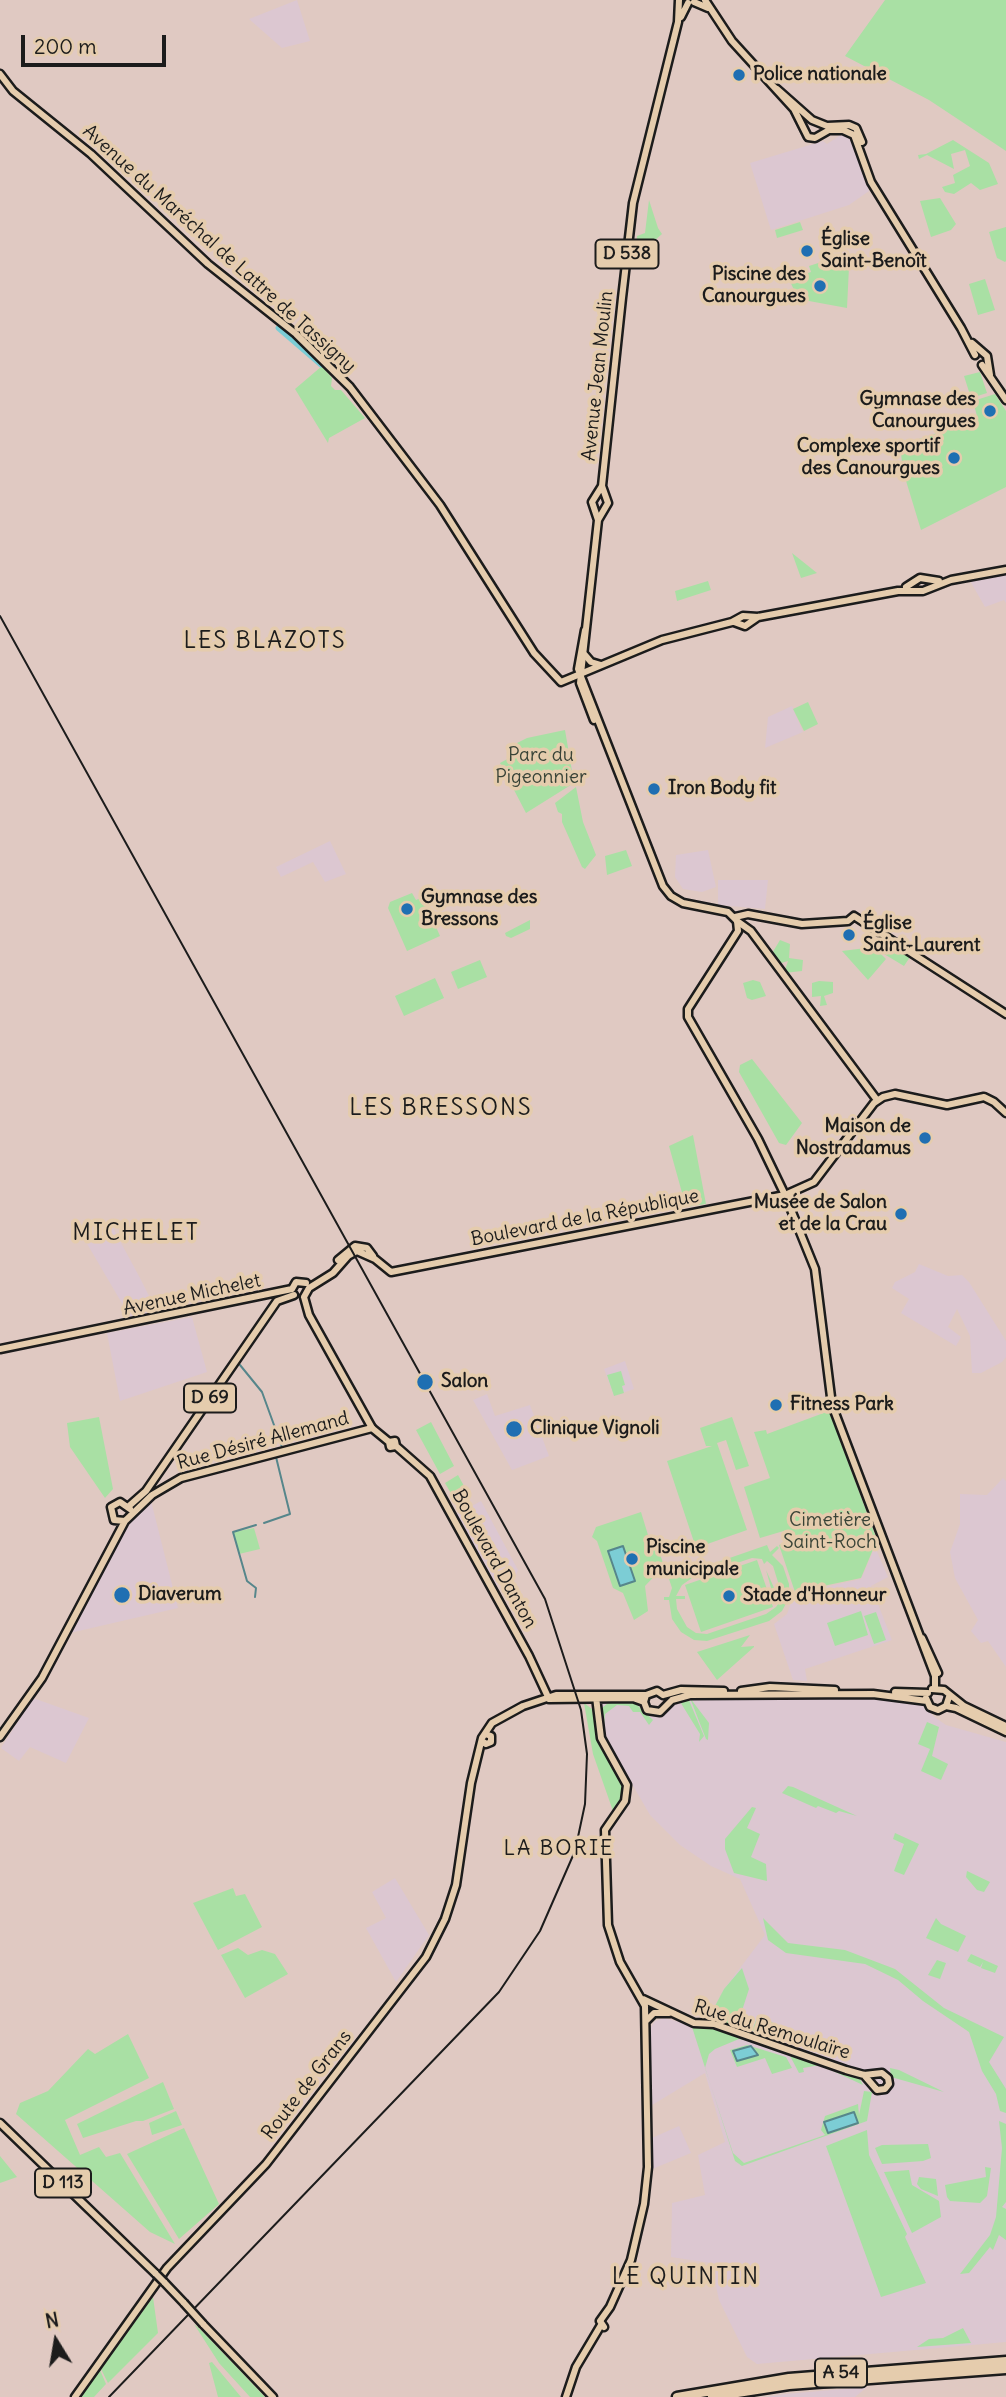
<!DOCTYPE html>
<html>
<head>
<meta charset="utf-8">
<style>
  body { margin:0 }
  #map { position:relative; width:1006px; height:2397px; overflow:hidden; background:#e0c9c2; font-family:Delius,sans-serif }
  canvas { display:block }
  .north { position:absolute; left:21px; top:2306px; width:70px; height:70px; -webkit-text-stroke:5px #e5ccad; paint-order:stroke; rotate:349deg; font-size:19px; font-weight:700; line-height:28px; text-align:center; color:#1c1c1c }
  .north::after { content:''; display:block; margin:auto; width:24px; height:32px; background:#1c1c1c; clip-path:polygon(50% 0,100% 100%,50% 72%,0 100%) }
  .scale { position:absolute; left:21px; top:35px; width:145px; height:32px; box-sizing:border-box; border:4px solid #1c1c1c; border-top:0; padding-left:9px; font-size:21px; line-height:24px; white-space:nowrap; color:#1c1c1c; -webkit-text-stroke:5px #e5ccad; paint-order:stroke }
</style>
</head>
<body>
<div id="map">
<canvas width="1006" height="2397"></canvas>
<div class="north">N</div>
<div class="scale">200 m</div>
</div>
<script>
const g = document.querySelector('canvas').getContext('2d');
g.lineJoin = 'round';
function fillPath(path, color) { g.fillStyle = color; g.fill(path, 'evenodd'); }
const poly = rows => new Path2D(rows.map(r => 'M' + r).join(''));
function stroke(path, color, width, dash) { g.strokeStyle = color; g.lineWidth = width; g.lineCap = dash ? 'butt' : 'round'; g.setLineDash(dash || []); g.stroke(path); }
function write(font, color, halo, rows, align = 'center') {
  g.font = font + ' Delius,sans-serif'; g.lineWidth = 7; g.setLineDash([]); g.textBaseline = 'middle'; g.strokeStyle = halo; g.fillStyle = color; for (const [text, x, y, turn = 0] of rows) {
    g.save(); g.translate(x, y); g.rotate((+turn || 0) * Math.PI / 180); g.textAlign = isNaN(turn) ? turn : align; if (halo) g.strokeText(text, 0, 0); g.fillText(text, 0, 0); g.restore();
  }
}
fillPath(poly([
  [297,0,310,41,282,48,249,19],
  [842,134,853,137,869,191,849,205,771,230,750,163,823,141,827,144],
  [1006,574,1006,603,1004,600,985,607,969,579],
  [792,706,803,732,765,748,768,717],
  [330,841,346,874,325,882,313,862,281,877,276,867],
  [708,850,716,887,702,892,683,889,675,877,676,855],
  [718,880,768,880,765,909,718,905],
  [113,1228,140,1278,157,1312,130,1317,86,1242],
  [919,1264,948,1276,962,1275,969,1282,1006,1341,1006,1357,1002,1362,981,1373,972,1373,970,1336,957,1309,948,1327,961,1337,956,1346,901,1313,909,1299,892,1288,895,1282,915,1272],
  [192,1317,207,1372,120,1401,107,1333],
  [625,1361,634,1389,614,1396,604,1369],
  [487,1394,495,1416,530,1405,549,1456,512,1470,473,1400],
  [1003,1478,1006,1481,1006,1667,988,1641,981,1643,971,1631,978,1620,955,1578,950,1552,960,1524,960,1494,987,1495],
  [151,1501,178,1608,70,1633,127,1527,137,1511],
  [481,1501,518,1570,516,1575,496,1585,455,1515],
  [875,1547,888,1577,871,1586,892,1640,805,1669,807,1681,793,1680,774,1624,787,1614,794,1594,861,1579],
  [862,1696,922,1701,933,1716,946,1725,1006,1742,1006,2342,757,2364,747,2357,719,2300,711,2263,671,2257,672,2203,705,2195,698,2155,725,2142,705,2073,649,2107,649,2030,655,2021,664,2018,695,2026,708,2019,724,1989,765,1935,740,1879,711,1866,680,1845,650,1815,606,1739,600,1703,633,1700,661,1718,673,1703,692,1697],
  [33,1698,89,1718,66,1763,30,1747,19,1761,1,1748],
  [395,1878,429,1935,396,1982,366,1928,386,1918,372,1892],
  [679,2126,691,2153,650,2170,652,2138],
  [867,2387,855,2397,765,2397,785,2394]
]), '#dcc7d1');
fillPath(poly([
  [885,0,1006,0,1006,151,929,100,845,56],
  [953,140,989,163,998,184,980,190,971,183,954,194,945,192,942,187,955,183,953,175,970,166,965,150,951,154,954,169,927,155,919,159,918,155,926,154],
  [940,198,956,224,951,230,931,237,920,201],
  [649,200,658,228,662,234,636,257,637,236,645,233],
  [800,222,803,230,777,238,775,230],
  [1006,227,1006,261,1005,262,997,258,989,232],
  [840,256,846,268,849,267,847,308,798,299,789,279,811,272,809,266],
  [985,279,995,310,978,315,969,284],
  [322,366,332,378,331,386,335,390,341,390,365,418,329,438,328,443,295,389],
  [980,372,987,393,971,398,964,376],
  [995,394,1006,411,1006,487,921,530,903,471,900,445,978,420,973,401],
  [792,553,817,573,801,578],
  [708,581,711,590,677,601,675,591],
  [808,702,818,724,804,731,793,709],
  [565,730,574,783,526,813,500,763,513,756,509,747,527,738],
  [576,787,583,822,596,855,585,869,582,867,562,822,562,814,558,812,555,803],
  [626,850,632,866,607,875,605,856],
  [412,893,416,900,423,897,440,936,407,951,388,908,390,902],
  [530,920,530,929,511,938,506,936,505,933],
  [780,940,790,944,789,958,803,960,802,971,784,973,788,961,778,964,771,955],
  [894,944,910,957,904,966,884,954],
  [874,947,886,959,868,980,842,951],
  [480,960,487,977,458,989,451,972],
  [435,978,444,998,404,1016,395,996],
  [753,980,760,982,766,996,752,1000,747,998,743,983],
  [819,981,833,982,833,993,824,996,827,1005,820,1006,821,996,812,997,812,983],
  [752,1059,802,1123,786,1145,779,1143,739,1072,740,1065],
  [693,1135,706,1204,686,1207,669,1146],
  [621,1371,625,1385,622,1386,624,1393,614,1396,607,1375],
  [829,1411,877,1540,861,1578,795,1592,779,1545,790,1541,787,1530,760,1538,744,1487,770,1478,754,1432,766,1430,767,1434],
  [99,1417,113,1489,105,1498,70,1447,67,1423],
  [732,1417,749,1466,736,1470,726,1440,717,1443,747,1530,696,1548,667,1461,712,1446,706,1446,700,1428],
  [431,1422,454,1466,440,1474,416,1430],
  [458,1475,470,1497,457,1504,445,1483],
  [641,1512,652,1548,659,1551,664,1566,645,1586,648,1611,634,1620,623,1593,613,1588,597,1541,592,1537,596,1527],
  [254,1528,260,1549,239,1554,233,1532],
  [767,1545,770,1552,777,1546,779,1548,772,1555,783,1566,789,1584,789,1598,782,1611,769,1621,707,1641,694,1640,681,1632,672,1619,669,1600,664,1600,664,1597,669,1597,672,1588,669,1579],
  [752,1558,762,1559,764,1564,767,1561,773,1566,782,1595,780,1601,766,1570,775,1602,780,1601,776,1607,766,1614,707,1634,696,1633,687,1627,677,1609,676,1599,685,1599,685,1596,676,1596,682,1585,692,1578],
  [757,1560,773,1607,701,1632,685,1585],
  [861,1611,868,1635,835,1646,827,1623],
  [876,1612,886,1640,874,1644,864,1616],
  [750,1635,741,1647,754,1646,754,1647,717,1680,697,1652],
  [688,1698,704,1736,699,1742,700,1734,679,1700],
  [690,1698,709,1723,708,1740,706,1739],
  [584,1703,592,1709,597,1738,624,1784,622,1799,613,1811,593,1754],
  [608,1703,635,1703,653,1720,649,1725,640,1712,633,1712,629,1706,617,1705,605,1714,604,1726,602,1708],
  [927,1722,939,1727,932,1756,948,1764,941,1780,921,1771,930,1749,918,1744],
  [788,1786,793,1787,857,1816,839,1811,836,1813,818,1806,816,1808,782,1793],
  [752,1807,756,1808,747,1828,760,1834,751,1857,766,1864,767,1881,734,1873,725,1849,725,1839],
  [895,1833,919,1844,904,1875,894,1871,904,1844,893,1839],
  [967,1871,990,1882,984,1892,977,1890,966,1877],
  [233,1888,236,1896,245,1894,262,1927,218,1950,193,1903],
  [763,1918,788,1943,845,1950,895,1969,944,2008,1004,2037,989,2062,1006,2089,1006,2113,1000,2111,996,2094,982,2071,969,2032,923,2001,898,1980,865,1964,786,1953,768,1940],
  [936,1918,941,1924,966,1936,958,1952,926,1938],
  [238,1948,248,1955,262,1950,275,1954,288,1974,245,1998,221,1955],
  [971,1954,998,1966,995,1973,981,1968,983,1962,980,1967,967,1961],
  [937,1960,946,1963,940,1979,928,1975],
  [742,1968,749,1989,739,2020,731,2018,729,2024,707,2021,724,1989],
  [758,2015,775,2024,771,2038,762,2035,763,2032,752,2031],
  [692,2027,718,2028,859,2077,863,2085,820,2065,803,2068,804,2072,799,2073,789,2054,755,2042,739,2039,715,2049,709,2054,705,2068,733,2153,744,2163,825,2135,821,2130,825,2116,858,2104,859,2115,864,2091,872,2092,867,2121,742,2166,735,2161],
  [853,2112,858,2123,828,2133],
  [128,2034,149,2078,65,2120,80,2155,99,2147,106,2157,120,2153,175,2244,150,2232,16,2114,20,2103,48,2091,88,2049,95,2054],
  [747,2045,786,2057,792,2068,772,2074,765,2058,737,2067,730,2050],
  [890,2068,899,2070,944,2092,891,2077],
  [163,2082,174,2109,143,2121,136,2121,83,2138,77,2124],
  [176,2111,182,2125,152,2135,149,2123],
  [999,2121,1006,2124,1006,2202,1002,2207,1006,2209,1006,2240,999,2235,993,2250,990,2247,969,2273,960,2274,990,2235,996,2217,1002,2148],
  [184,2128,219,2204,179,2239,127,2154],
  [867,2130,869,2155,907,2234,905,2237,926,2283,881,2297,826,2146],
  [928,2144,931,2158,923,2161,882,2164,875,2148,882,2145],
  [0,2156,17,2177,0,2183],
  [985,2167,991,2168,987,2196,980,2203,950,2201,947,2197,945,2185,986,2177],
  [909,2170,912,2185,939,2201,941,2217,912,2233,884,2172],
  [919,2177,936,2179,938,2196,921,2189,917,2184],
  [153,2297,158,2333,108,2383,101,2369],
  [194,2324,201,2330,265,2397,250,2397,219,2363],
  [963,2328,971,2343,917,2347,929,2339,943,2338],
  [212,2362,241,2397,218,2397,209,2363],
  [100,2370,106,2384,94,2397,78,2397]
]), '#a9e0a4');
const water = poly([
  [623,1546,635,1581,620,1586,608,1551,623,1546],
  [751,2046,758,2055,737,2061,733,2051,751,2046],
  [854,2112,858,2123,828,2133,824,2122,854,2112]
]);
fillPath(water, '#7ccdd5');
stroke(water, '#56868b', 2);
stroke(poly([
  [240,1365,262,1392,282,1447],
  [264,1523,290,1514,276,1457],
  [255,1597,256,1588,247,1581,233,1532,256,1525]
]), '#56868b', 2);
stroke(poly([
  [278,328,321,365]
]), '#7ccdd5', 5);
const secondary = poly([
  [0,74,13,91,91,154,208,264,296,334,350,387,440,505,534,653,561,682,662,640,732,622,743,616,758,617,898,591,923,591,951,580,1006,570],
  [906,587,920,578,939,581],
  [734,622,745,626,758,617],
  [585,655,591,662,601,665],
  [735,917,748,914,802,924,848,921,854,916,1006,1014],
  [737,921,751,931,877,1100],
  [785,1195,815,1269,832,1405,935,1676,935,1688],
  [785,1195,814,1182,874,1103,883,1097,895,1094,947,1105,984,1097,994,1102,1006,1113],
  [372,1428,389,1442,390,1447,396,1446],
  [389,1442,395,1441,396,1446,430,1476,529,1656,549,1699],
  [922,1638,938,1673],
  [932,1689,944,1690,964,1706,1006,1726],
  [741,1691,770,1687,835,1690],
  [895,1692,928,1693],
  [663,1695,657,1691,646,1695,644,1702,647,1710,660,1712,672,1700,690,1695,873,1694,927,1701],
  [663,1695,681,1690,724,1691],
  [596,1697,601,1738,627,1785,625,1801,605,1830,608,1925,620,1962,645,2006],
  [926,1698,930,1707,938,1710,946,1706,949,1697],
  [549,1699,633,1698,644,1702],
  [946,1706,956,1708,1006,1732],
  [482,1741,486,1744,491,1742,491,1736,485,1734],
  [643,1999,694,2023,714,2024,846,2070,864,2075,882,2073,888,2078,889,2084,885,2089,877,2090,864,2075],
  [646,2021,654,2013,669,2013],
  [604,2327,600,2321,610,2307,631,2260,644,2204,648,2167,645,2006],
  [75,2397,167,2268,266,2164,426,1957,445,1919,456,1885,471,1783,482,1738,492,1723,523,1706,556,1695,646,1695],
  [566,2397,576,2367,601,2325]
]);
const primary = poly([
  [705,0,732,41,794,109,808,137,815,138,829,130,843,130,854,135,871,182,961,328,975,355],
  [694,2,708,8],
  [681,17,688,3],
  [777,89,812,120,827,126,849,125,856,128,862,142],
  [972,343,987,356,990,375],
  [982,365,1006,400],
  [598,520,592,502,602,486],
  [594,720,580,683,598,520,608,503,602,486,622,298,633,203,678,22,679,0],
  [338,1260,355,1246,367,1248,373,1256],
  [292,1289,296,1282,306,1283],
  [304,1297,309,1288,333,1273,348,1256,357,1251,375,1259,391,1272,785,1195,758,1139,688,1017,688,1009,738,931,737,921,728,912,683,903,671,896,663,886,578,669,585,630],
  [0,1349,292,1289],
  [129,1506,146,1491,277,1301,294,1295],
  [125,1521,114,1520,111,1507,120,1502,130,1509],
  [0,1737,42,1678,125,1521,152,1495,181,1478,372,1428,309,1315,304,1297],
  [0,2123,156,2274],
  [164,2282,184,2303],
  [203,2324,273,2397]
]);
const highway = poly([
  [677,2397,789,2378,1006,2361],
  [712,2397,789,2385,1006,2369]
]);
stroke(secondary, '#1c1c1c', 11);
stroke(primary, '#1c1c1c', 11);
stroke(highway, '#1c1c1c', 13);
stroke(secondary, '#e5ccad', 6);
stroke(primary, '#e5ccad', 6);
stroke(highway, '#e5ccad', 8);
stroke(poly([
  [0,616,545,1599,581,1710,587,1754,585,1804,575,1851,540,1931,499,1992,109,2397]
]), '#1c1c1c', 2);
const primaryBridge = poly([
  [156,2274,164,2282],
  [184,2303,203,2324]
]);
stroke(primaryBridge, '#1c1c1c', 11, []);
stroke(primaryBridge, '#e5ccad', 6);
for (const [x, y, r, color] of [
  [739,75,7,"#1f6fb2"],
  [807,251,7,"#1f6fb2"],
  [820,286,7,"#1f6fb2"],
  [990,411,7,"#1f6fb2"],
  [954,458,7,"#1f6fb2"],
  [654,789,7,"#1f6fb2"],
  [407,909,7,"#1f6fb2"],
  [849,935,7,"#1f6fb2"],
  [925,1138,7,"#1f6fb2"],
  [901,1214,7,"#1f6fb2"],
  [425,1382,9,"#1f6fb2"],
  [776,1405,7,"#1f6fb2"],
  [514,1429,9,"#1f6fb2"],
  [632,1559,7,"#1f6fb2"],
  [122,1595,9,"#1f6fb2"],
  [729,1596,7,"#1f6fb2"]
]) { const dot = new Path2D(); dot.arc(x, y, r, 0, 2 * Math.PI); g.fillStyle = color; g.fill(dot); stroke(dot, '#e5ccad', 2.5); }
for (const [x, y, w] of [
  [627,254,63],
  [210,1398,52],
  [63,2183,56],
  [841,2373,52]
]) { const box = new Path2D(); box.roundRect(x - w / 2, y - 14.5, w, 29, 5); g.fillStyle = '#e5ccad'; g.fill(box); stroke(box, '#1c1c1c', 2); }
write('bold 18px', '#1c1c1c', null, [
  ["D 538",627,254],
  ["D 69",210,1398],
  ["D 113",63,2183],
  ["A 54",841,2373]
]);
write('bold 19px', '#1c1c1c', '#e5ccad', [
  ["Police nationale",753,75],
  ["Église",821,240],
  ["Saint-Benoît",821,262],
  ["Piscine des",806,275,"right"],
  ["Canourgues",806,297,"right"],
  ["Gymnase des",976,400,"right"],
  ["Canourgues",976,422,"right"],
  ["Complexe sportif",940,447,"right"],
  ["des Canourgues",940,469,"right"],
  ["Iron Body fit",668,789],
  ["Gymnase des",421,898],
  ["Bressons",421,920],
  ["Église",863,924],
  ["Saint-Laurent",863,946],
  ["Maison de",911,1127,"right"],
  ["Nostradamus",911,1149,"right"],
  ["Musée de Salon",887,1203,"right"],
  ["et de la Crau",887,1225,"right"],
  ["Salon",441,1382],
  ["Fitness Park",790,1405],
  ["Clinique Vignoli",530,1429],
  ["Piscine",646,1548],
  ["municipale",646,1570],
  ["Diaverum",138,1595],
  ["Stade d'Honneur",743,1596]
], 'left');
write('19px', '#1c1c1c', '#e5ccad', [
  ["Avenue du Maréchal de Lattre de Tassigny",219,249,42],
  ["Avenue Jean Moulin",598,376,-84],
  ["Boulevard de la République",585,1218,-11],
  ["Avenue Michelet",192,1295,-12],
  ["Rue Désiré Allemand",263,1441,-15],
  ["Boulevard Danton",494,1559,61],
  ["Rue du Remoulaïre",772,2030,17],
  ["Route de Grans",307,2085,-52]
]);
write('19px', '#384337', '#e5ccad', [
  ["Parc du",541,756],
  ["Pigeonnier",541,778],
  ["Cimetière",830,1521],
  ["Saint-Roch",830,1543]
]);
g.letterSpacing = '2px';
write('21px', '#1c1c1c', '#e5ccad', [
  ["LA BORIE",559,1849]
]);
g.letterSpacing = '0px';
g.letterSpacing = '2px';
write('23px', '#1c1c1c', '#e5ccad', [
  ["LES BLAZOTS",265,641],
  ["LES BRESSONS",441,1108],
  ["MICHELET",136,1233],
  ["LE QUINTIN",686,2277]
]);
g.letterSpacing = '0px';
</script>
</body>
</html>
